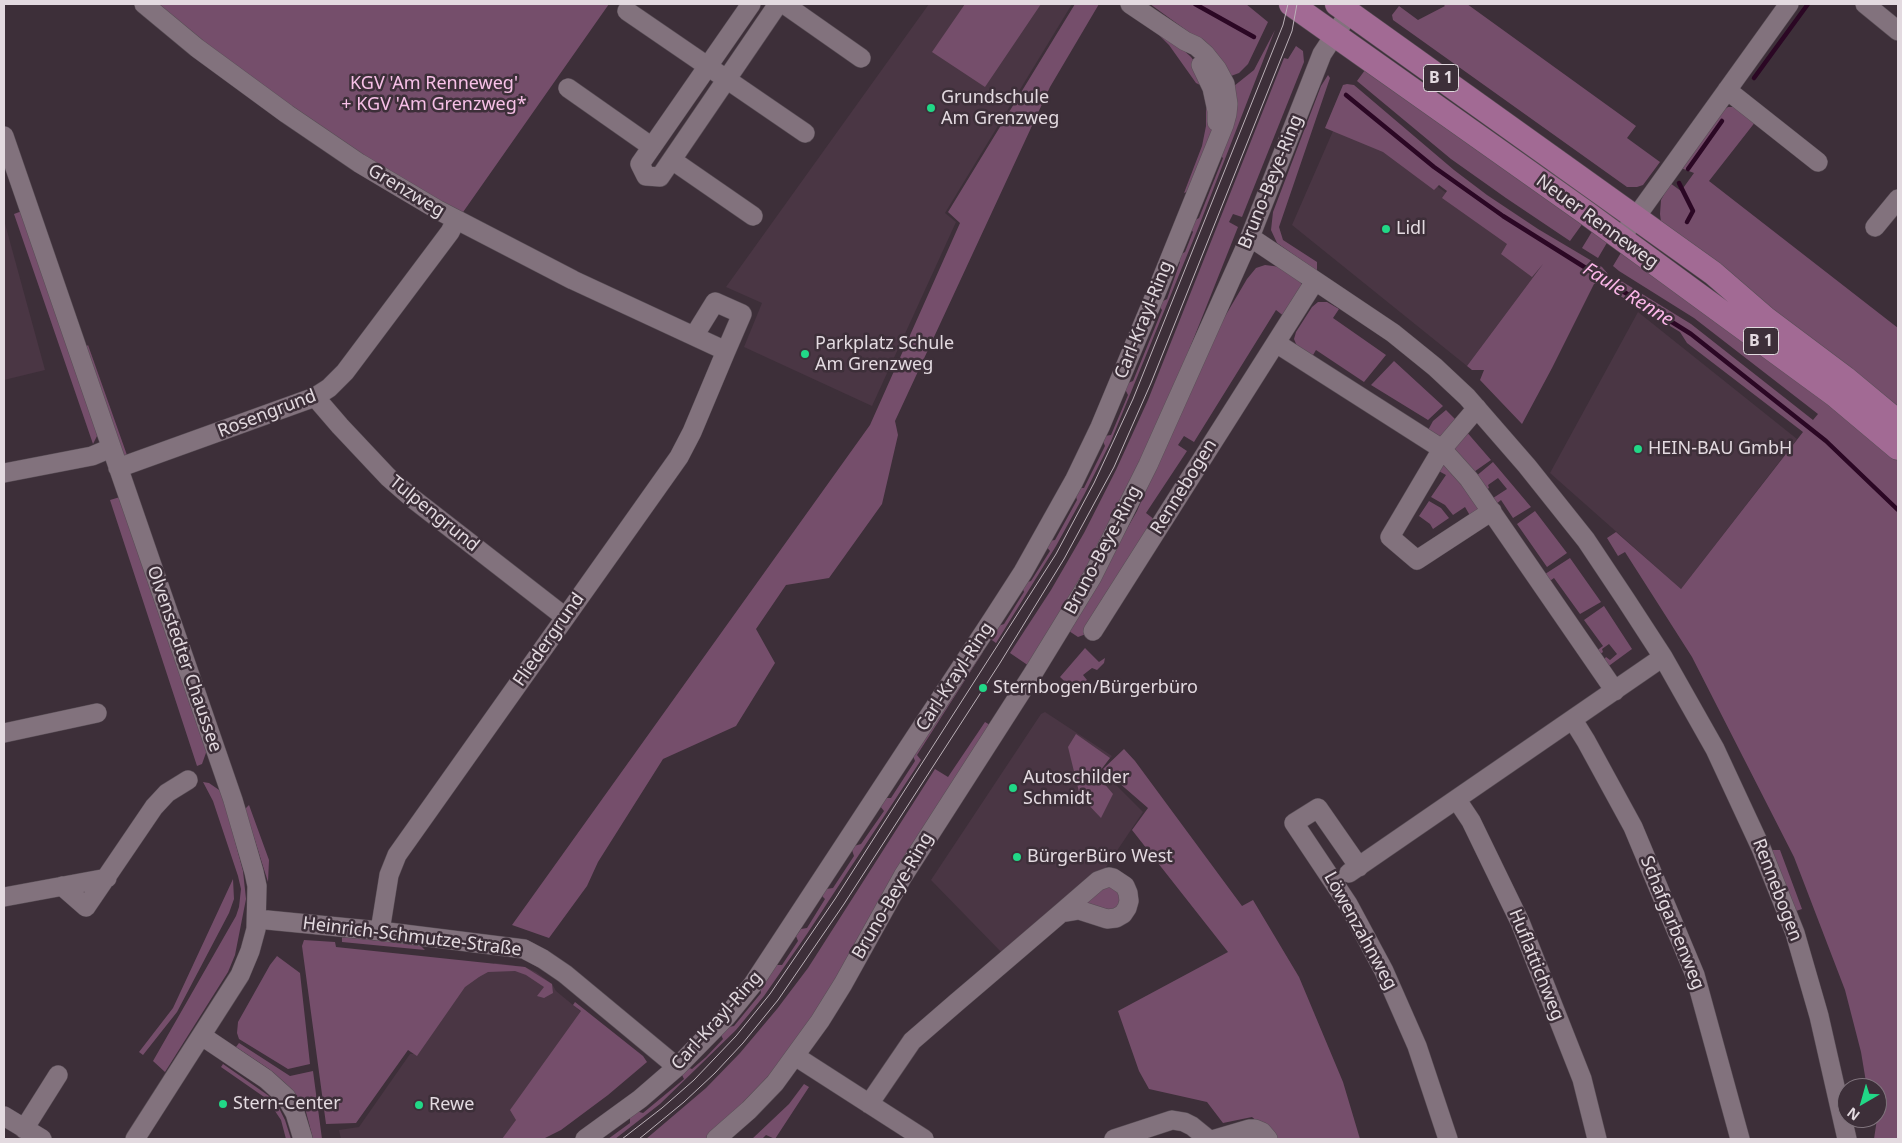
<!DOCTYPE html>
<html>
<head>
<meta charset="utf-8">
<style>
  body { margin:0 }
  #map { position:relative; width:1902px; height:1143px; overflow:hidden; background:#3d2f39; font-family:"Noto Sans",sans-serif }
  canvas { display:block }
  .frame { position:absolute; inset:0; border:5px solid #e3dae0; pointer-events:none }
  .north { position:absolute; left:1837px; top:1078px; width:50px; height:50px; box-sizing:border-box; background:#3d2f39; border:1px solid #7f737c; border-radius:50%; rotate:218deg; font-size:14px; font-weight:700; line-height:20px; text-align:center; color:#e3dae0 }
  .north::after { content:''; display:block; margin:auto; width:18px; height:22px; background:#21d887; clip-path:polygon(50% 0,100% 100%,50% 72%,0 100%) }
</style>
</head>
<body>
<div id="map">
<canvas width="1902" height="1143"></canvas>
<div class="frame"></div>
<div class="north">N</div>
</div>
<script>
const g = document.querySelector('canvas').getContext('2d');
g.lineJoin = 'round';
function fillPath(path, color) { g.fillStyle = color; g.fill(path, 'evenodd'); }
const poly = rows => new Path2D(rows.map(r => 'M' + r).join(''));
function stroke(path, color, width, dash) { g.strokeStyle = color; g.lineWidth = width; g.lineCap = dash ? 'butt' : 'round'; g.setLineDash(dash || []); g.stroke(path); }
function write(font, color, halo, rows, align = 'center') {
  g.font = font + ' "Noto Sans",sans-serif'; g.lineWidth = 5; g.setLineDash([]); g.textBaseline = 'middle'; g.strokeStyle = halo; g.fillStyle = color; for (const [text, x, y, turn = 0] of rows) {
    g.save(); g.translate(x, y); g.rotate((+turn || 0) * Math.PI / 180); g.textAlign = isNaN(turn) ? turn : align; if (halo) g.strokeText(text, 0, 0); g.fillText(text, 0, 0); g.restore();
  }
}
fillPath(poly([
  [929,4,1072,4,945,213,956,222,872,406,744,347,762,303,726,287],
  [1340,115,1543,264,1467,366,1292,225],
  [4,220,45,370,4,380],
  [1638,312,1797,439,1681,589,1550,473],
  [1045,712,1112,756,1100,769,1143,812,1102,873,1004,955,931,880,1041,714],
  [495,963,525,967,536,972,552,984,556,991,642,1062,520,1139,341,1139,339,1130,359,1127,410,1054,418,1054,462,986]
]), '#4a3644');
fillPath(poly([
  [153,4,609,4,461,215,363,157,265,91],
  [965,4,1041,4,985,87,932,52],
  [1075,4,1099,4,1050,87,895,421,898,435,882,504,829,578,786,585,756,629,775,663,736,726,663,759,598,862,587,886,549,938,512,925,870,425,960,223,948,212],
  [1150,4,1246,4,1268,22,1248,64,1239,73,1231,76,1201,41],
  [1443,4,1467,4,1636,126,1627,138,1660,162,1643,185,1637,187,1627,187,1393,20,1392,15,1399,6,1418,20,1445,6],
  [1154,30,1178,45,1191,57,1202,72,1204,87,1196,83,1169,45],
  [1275,30,1199,226,1111,441,1084,495,1056,546,996,643,989,638,998,626,1004,624,1024,592,1022,587,1024,583,1031,581,1050,551,1046,546,1049,541,1055,540,1077,500,1075,493,1078,488,1084,488,1105,446,1102,439,1104,436,1111,435,1128,395,1125,389,1128,383,1133,381,1162,310,1159,306,1161,302,1167,299,1180,262,1176,260,1179,255,1185,252,1193,232,1190,227,1193,221,1199,218,1223,158,1220,155,1234,86,1254,70],
  [1296,46,1303,51,1304,62,1242,217,1233,214,1229,222,1238,227,1166,408,1101,544,1029,666,1010,653,1051,590,1084,533,1116,470,1148,400,1284,58,1288,59],
  [1365,70,1583,223,1570,241,1506,198,1451,159,1357,81],
  [1328,75,1330,78,1279,227,1283,240,1317,262,1317,271,1277,243,1271,230,1273,212,1321,86],
  [1347,84,1354,85,1454,170,1487,195,1538,229,1602,267,1608,274,1603,284,1594,284,1552,368,1522,424,1480,380,1484,370,1472,370,1467,366,1543,264,1532,277,1501,254,1507,244,1442,198,1447,191,1439,185,1434,190,1383,152,1325,128,1343,85],
  [1206,98,1213,120,1211,136,1191,190,1184,193,1202,146,1206,126],
  [1728,107,1734,107,1756,121,1709,181,1898,328,1898,409,1661,222,1660,214,1661,200,1670,183,1681,191,1694,173,1681,168,1722,111],
  [22,211,96,427,97,436,93,444,14,214],
  [1593,230,1608,241,1598,258,1582,248],
  [1622,251,1830,400,1898,461,1898,1139,1874,1139,1877,1119,1872,1120,1871,1118,1877,1118,1877,1088,1867,1088,1861,1052,1845,990,1794,857,1692,657,1625,552,1618,556,1607,538,1616,532,1681,589,1803,432,1687,343,1680,332,1612,291,1618,279,1691,324,1813,420,1818,414,1694,318,1619,271,1613,266],
  [1265,265,1281,267,1300,280,1302,287,1285,317,1276,310,1194,442,1184,436,1178,445,1187,451,1146,513,1155,520,1086,634,1078,637,1069,631,1137,511,1214,335,1247,279,1256,268],
  [1318,302,1327,302,1339,309,1333,318,1386,355,1364,382,1316,350,1310,360,1299,351,1294,339,1296,332,1312,307],
  [88,345,128,458,124,457,85,348],
  [1394,361,1443,406,1428,420,1371,385],
  [1446,410,1457,421,1445,436,1436,438,1427,432,1433,421],
  [1465,430,1491,460,1471,474,1451,446],
  [1446,460,1478,503,1478,515,1472,519,1465,507,1453,515,1445,505,1431,497,1446,475,1435,469],
  [1493,462,1531,507,1513,518,1501,500,1494,506,1490,500,1507,489,1498,478,1488,485,1489,488,1483,492,1475,477],
  [120,497,207,750,202,764,197,766,110,500],
  [1429,501,1441,508,1449,518,1433,529,1430,524,1419,516],
  [1535,511,1567,553,1547,567,1517,524],
  [1570,558,1601,602,1580,614,1554,578,1547,583,1542,576],
  [1604,606,1632,649,1606,668,1602,662,1606,657,1610,660,1617,654,1609,644,1602,649,1603,652,1598,656,1595,652,1603,646,1584,620],
  [1085,648,1099,662,1105,658,1104,663,1097,670,1092,668,1083,675,1087,680,1075,691,1060,677],
  [980,651,983,652,917,755,921,760,807,934,764,996,736,1030,660,1104,615,1139,608,1139,630,1123,630,1115,636,1111,643,1113,684,1079,681,1073,687,1067,692,1069,706,1057,723,1039,720,1033,724,1028,734,1026,761,993,760,986,776,965,782,965,798,941,796,936,801,929,807,928,825,899,822,896,826,889,833,888,854,856,852,850,854,846,861,844,884,811,880,806,885,798,891,798,915,761,913,756],
  [985,722,990,725,815,1017,759,1088,705,1139,646,1139,706,1088,740,1053,777,1009,808,968,935,769,948,777],
  [1076,734,1110,758,1097,775,1113,794,1101,818,1080,796,1068,747],
  [1124,749,1135,761,1242,906,1253,900,1299,977,1343,1082,1360,1139,1278,1139,1252,1117,1223,1123,1207,1102,1149,1089,1139,1071,1118,1011,1228,952,1132,830,1148,808,1103,769],
  [203,782,209,783,222,792,243,871,246,899,235,955,228,972,165,1072,153,1061,236,916,239,907,241,889,238,876,213,801],
  [249,805,269,860,268,882,245,809],
  [1770,850,1780,850,1802,909,1793,912],
  [233,879,234,899,229,913,177,1012,143,1055,139,1052,173,1008],
  [1113,884,1123,902,1111,913,1087,903,1103,885],
  [342,937,420,945,425,950,342,942],
  [304,940,335,942,336,947,525,967,552,984,553,993,544,998,537,996,544,987,526,975,515,971,488,972,479,977,465,987,417,1056,408,1050,356,1123,326,1124,302,946],
  [277,956,300,973,310,1064,288,1069,239,1039,237,1033,238,1022,270,965],
  [575,1002,643,1056,647,1062,608,1095,561,1130,543,1139,502,1139,516,1120,510,1110,581,1011,573,1005],
  [239,1043,290,1076,313,1071,322,1139,313,1139,305,1108,285,1083,269,1069,236,1047],
  [223,1064,269,1096,278,1106,285,1120,291,1139,286,1139,281,1120,267,1099,221,1067],
  [804,1084,809,1087,775,1139,766,1135,762,1139,752,1139,789,1104]
]), '#754e6b');
stroke(poly([
  [1195,4,1254,37],
  [1754,78,1808,4],
  [1346,95,1434,167,1503,216,1691,334,1826,441,1898,510],
  [1688,169,1722,121],
  [1679,183,1693,211,1687,222]
]), '#2b0724', 4.5);
const minor = poly([
  [144,4,197,48,287,114,359,163,438,210,573,280,726,351,742,314,715,302,694,336],
  [751,4,640,164,646,176,660,177,778,4],
  [784,4,861,58],
  [1865,4,1898,31],
  [627,11,805,133],
  [1201,65,1212,88,1217,111,1217,122],
  [568,88,652,147],
  [1727,90,1818,162],
  [4,136,233,800,254,872,257,886,256,929,250,951,240,975,135,1139],
  [672,160,753,216],
  [1875,227,1898,199],
  [1628,228,1789,4],
  [1250,237,1393,333,1435,367,1467,397,1527,466,1586,540,1626,600,1663,657,1715,749,1761,848,1795,933,1819,1016,1847,1139],
  [1276,343,1442,449,1469,479,1615,691],
  [315,397,340,426,388,477,412,498,565,617],
  [1477,408,1442,449,1390,537,1417,560,1492,511],
  [118,468,315,397,329,388,345,372,450,232,456,220],
  [4,473,92,456,111,448],
  [1093,631,1315,281],
  [1573,720,1586,741,1633,827,1695,975,1740,1139],
  [4,733,97,713],
  [1457,800,1471,821,1520,922,1582,1079,1597,1139],
  [1359,867,1318,808,1294,823,1348,904,1384,971,1417,1046,1448,1139],
  [1349,873,1663,657],
  [62,886,86,907,154,807,167,793,188,780],
  [4,897,107,878],
  [257,919,380,931,524,949,543,959,565,974,677,1067],
  [380,931,389,875,397,855,679,457,692,432,726,351],
  [202,1036,266,1079,286,1097,295,1113,303,1139],
  [795,1056,924,1139],
  [869,1104,912,1041,957,1002,984,979,1061,913,1098,881,1109,877,1113,878,1125,886,1128,893,1129,901,1127,908,1123,914,1116,918,1107,919,1079,910,1061,913],
  [4,1116,42,1139],
  [24,1129,58,1075],
  [585,1139,640,1099,677,1067,727,1016,753,984,992,620,1023,572,1074,481,1100,427,1156,293,1224,125,1227,114,1228,104,1225,84,1217,69,1205,54,1196,46,1185,41,1130,4],
  [716,1139,749,1110,775,1083,820,1021,843,984,903,876,1032,675,1092,577,1148,465,1250,237,1322,54,1349,13],
  [1114,1139,1172,1120,1184,1122,1192,1126,1208,1139],
  [1215,1139,1249,1129,1255,1129,1262,1132,1268,1139]
]);
const major = poly([
  [1291,4,1585,212,1835,395,1898,448],
  [1337,4,1713,273,1765,318,1845,378,1898,422]
]);
stroke(minor, '#594e56', 20);
stroke(major, '#594e56', 25);
stroke(minor, '#82727d', 19);
stroke(major, '#a26a94', 24);
stroke(poly([
  [622,1139,662,1108,694,1080,736,1036,770,994,835,899,1056,554,1094,483,1133,399,1283,25,1288,4],
  [639,1139,684,1102,715,1073,743,1043,778,1000,844,904,1000,663,1064,559,1114,467,1151,383,1292,31,1297,4]
]), '#bbb1b8', 1);
for (const [x, y, r, color] of [
  [931,108,5,"#21d887"],
  [1386,229,5,"#21d887"],
  [805,354,5,"#21d887"],
  [1638,449,5,"#21d887"],
  [983,688,5,"#21d887"],
  [1013,788,5,"#21d887"],
  [1017,857,5,"#21d887"],
  [223,1104,5,"#21d887"],
  [419,1105,5,"#21d887"]
]) { const dot = new Path2D(); dot.arc(x, y, r, 0, 2 * Math.PI); g.fillStyle = color; g.fill(dot); stroke(dot, '#3d2f39', 2); }
for (const [x, y, w] of [
  [1441,78,35],
  [1761,341,35]
]) { const box = new Path2D(); box.roundRect(x - w / 2, y - 13.5, w, 27, 4); g.fillStyle = '#3d2f39'; g.fill(box); stroke(box, '#e3dae0', 1); }
write('bold 16px', '#e3dae0', null, [
  ["B 1",1441,78],
  ["B 1",1761,341]
]);
write('18px', '#f7c0e7', '#3d2f39', [
  ["KGV 'Am Renneweg'",434,84],
  ["+ KGV 'Am Grenzweg*",434,105]
]);
write('18px', '#e3dae0', '#3d2f39', [
  ["Grundschule",941,98],
  ["Am Grenzweg",941,119],
  ["Lidl",1396,229],
  ["Parkplatz Schule",815,344],
  ["Am Grenzweg",815,365],
  ["HEIN-BAU GmbH",1648,449],
  ["Sternbogen/Bürgerbüro",993,688],
  ["Autoschilder",1023,778],
  ["Schmidt",1023,799],
  ["BürgerBüro West",1027,857],
  ["Stern-Center",233,1104],
  ["Rewe",429,1105]
], 'left');
write('18px', '#e3dae0', '#3d2f39', [
  ["Bruno-Beye-Ring",1271,182,-68],
  ["Grenzweg",406,191,31],
  ["Neuer Renneweg",1597,222,36],
  ["Carl-Krayl-Ring",1144,320,-68],
  ["Rosengrund",267,414,-21],
  ["Rennebogen",1184,487,-58],
  ["Tulpengrund",434,514,39],
  ["Bruno-Beye-Ring",1103,550,-62],
  ["Fliedergrund",549,640,-55],
  ["Olvenstedter Chaussee",184,659,71],
  ["Carl-Krayl-Ring",955,677,-57],
  ["Rennebogen",1777,890,69],
  ["Bruno-Beye-Ring",893,896,-60],
  ["Schafgarbenweg",1672,923,68],
  ["Löwenzahnweg",1360,931,61],
  ["Heinrich-Schmutze-Straße",412,937,7],
  ["Huflattichweg",1536,965,68],
  ["Carl-Krayl-Ring",717,1021,-48]
]);
write('italic 19px', '#fbb6e8', '#3d2f39', [
  ["Faule Renne",1628,295,32]
]);
</script>
</body>
</html>
